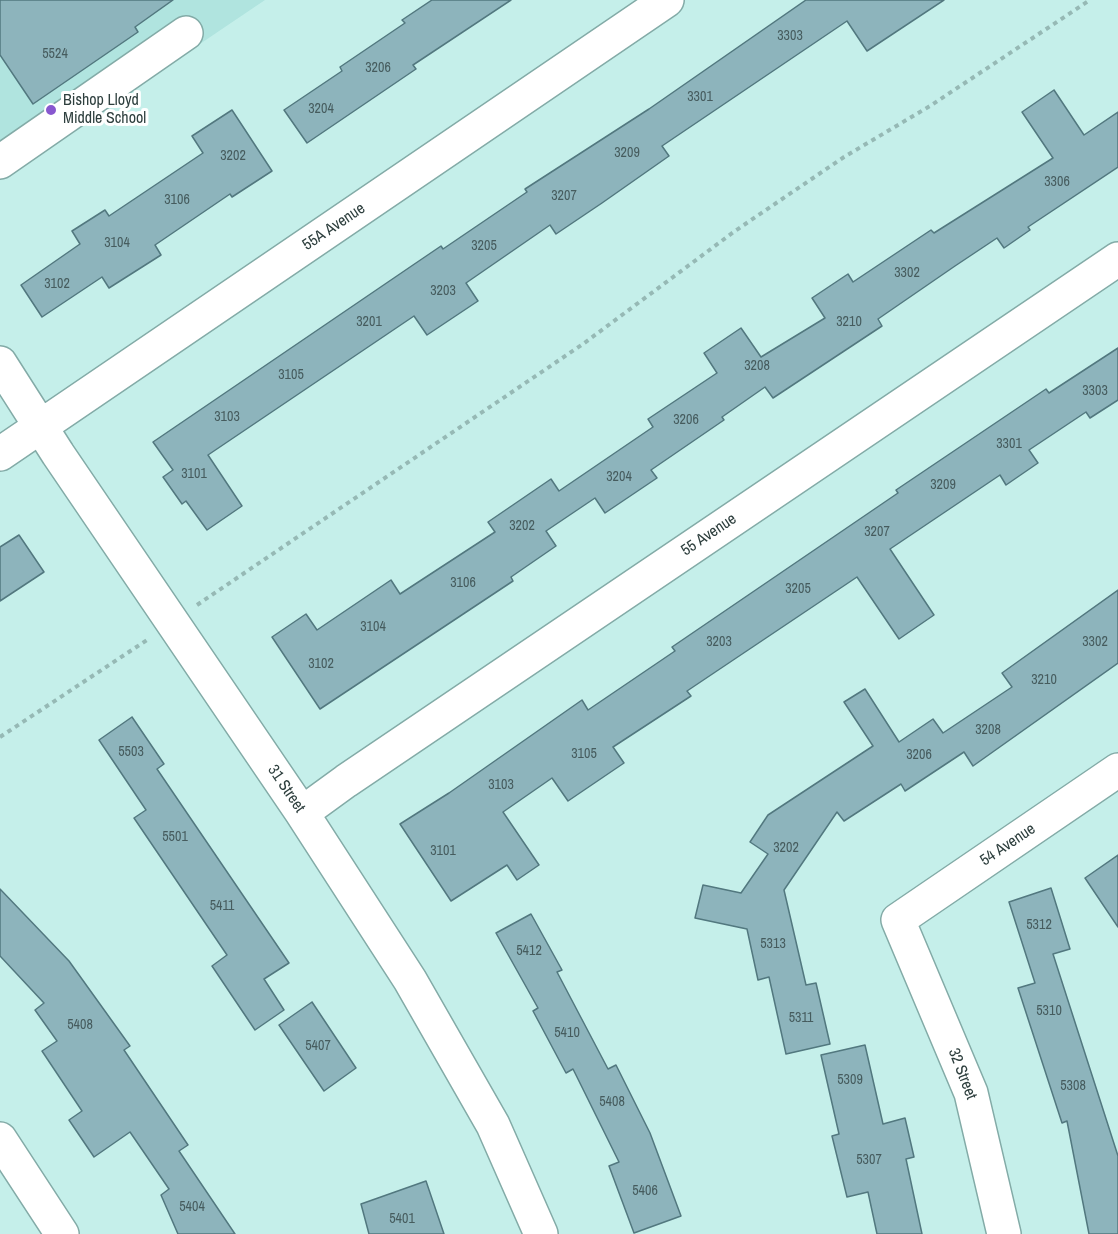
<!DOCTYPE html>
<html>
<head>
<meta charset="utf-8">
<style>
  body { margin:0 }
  canvas { display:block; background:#c5efea }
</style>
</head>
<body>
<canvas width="1118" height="1234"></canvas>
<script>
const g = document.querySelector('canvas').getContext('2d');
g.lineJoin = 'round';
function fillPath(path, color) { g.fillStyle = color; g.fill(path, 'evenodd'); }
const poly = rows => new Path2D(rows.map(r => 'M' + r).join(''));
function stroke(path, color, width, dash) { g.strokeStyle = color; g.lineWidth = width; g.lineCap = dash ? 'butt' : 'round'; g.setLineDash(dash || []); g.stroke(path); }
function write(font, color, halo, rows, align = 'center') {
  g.font = font + ' "Archivo Narrow",sans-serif'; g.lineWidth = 6; g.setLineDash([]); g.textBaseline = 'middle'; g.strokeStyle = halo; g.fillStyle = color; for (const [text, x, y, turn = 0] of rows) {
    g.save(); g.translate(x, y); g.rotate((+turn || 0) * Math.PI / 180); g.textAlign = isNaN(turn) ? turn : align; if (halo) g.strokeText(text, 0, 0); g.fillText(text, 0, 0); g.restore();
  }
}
fillPath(poly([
  [0,0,265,0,0,179]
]), '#b0e4df');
const building = poly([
  [0,0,173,0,135,27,138,32,33,104,0,55,0,0],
  [432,0,511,0,413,65,416,69,307,143,284,110,342,71,340,67,405,23,402,20,432,0],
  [806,0,944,0,867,51,847,21,662,146,669,156,602,203,556,234,550,225,466,283,478,301,427,335,414,316,208,455,242,506,207,530,186,501,182,504,163,477,173,470,153,442,413,265,441,246,443,249,527,192,525,189,649,109,806,0],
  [1054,90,1084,135,1118,112,1118,167,1028,227,1030,230,1004,248,997,238,955,266,878,319,882,326,773,398,765,387,722,417,724,420,651,470,657,478,605,513,595,498,546,531,556,546,511,577,513,581,320,709,272,637,306,614,317,630,391,580,400,594,495,532,488,522,551,479,559,491,653,427,648,419,717,373,704,353,741,328,761,357,825,318,812,298,848,274,853,282,931,230,934,233,1053,158,1022,112,1054,90],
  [232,110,272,171,232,197,230,194,155,245,161,255,109,288,102,277,42,317,21,285,80,244,72,231,105,210,109,216,203,153,192,136,232,110],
  [1118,348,1118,400,1090,418,1086,412,1029,450,1038,463,1006,485,1000,475,890,549,934,615,899,639,857,577,687,691,691,696,613,747,624,763,568,801,552,778,503,812,539,865,517,880,507,865,451,901,400,824,449,793,582,700,588,710,675,651,672,647,898,493,896,490,1046,389,1049,393,1118,348],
  [19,535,44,572,0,601,0,547,19,535],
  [1118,590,1118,663,973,766,964,752,905,791,901,784,844,821,837,812,784,890,806,985,816,983,830,1044,786,1054,769,977,758,980,747,929,695,918,703,885,741,893,768,854,750,842,768,815,873,746,844,702,865,689,899,742,933,719,943,733,1012,687,1002,673,1118,590],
  [132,717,164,764,157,769,289,963,264,979,284,1010,255,1030,212,966,227,955,134,818,146,810,99,740,132,717],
  [1118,855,1118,927,1085,878,1118,855],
  [1051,888,1070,949,1053,954,1118,1156,1118,1234,1089,1234,1067,1121,1062,1123,1018,988,1035,983,1009,902,1051,888],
  [0,889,69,961,130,1046,124,1050,188,1145,179,1151,235,1234,178,1234,161,1195,169,1189,130,1132,94,1157,69,1120,82,1111,42,1051,57,1041,35,1010,44,1003,0,956,0,889],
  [531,914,562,970,557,972,608,1069,616,1065,650,1133,681,1216,634,1233,609,1166,619,1162,573,1069,566,1073,533,1011,538,1008,496,933,531,914],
  [312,1002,356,1068,324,1091,279,1025,312,1002],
  [865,1045,883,1124,905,1118,914,1157,906,1159,922,1234,877,1234,868,1192,847,1197,832,1136,839,1134,821,1055,865,1045],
  [426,1181,444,1234,369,1234,361,1204,426,1181]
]);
fillPath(building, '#8db4bc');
stroke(building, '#52787f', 1.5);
const minor = poly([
  [0,162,186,33],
  [0,363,58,454,302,813,410,980,493,1125,541,1234],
  [0,454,667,0],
  [302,813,346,781,1118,259],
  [0,1139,62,1234],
  [1004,1234,971,1093,898,920,1118,770]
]);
stroke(minor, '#83aba7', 36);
stroke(poly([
  [197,605,583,344,735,231,844,157,930,106,1090,0],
  [0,737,147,640]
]), '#96b9b5', 4, [4.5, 4.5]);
stroke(minor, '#fff', 33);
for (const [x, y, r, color] of [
  [51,110,6,"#8857cf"]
]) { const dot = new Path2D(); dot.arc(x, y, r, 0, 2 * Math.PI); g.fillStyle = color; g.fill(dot); stroke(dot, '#fff', 2); }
write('14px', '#465c5e', null, [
  ["3303",790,36],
  ["5524",55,54],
  ["3206",378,68],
  ["3301",700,97],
  ["3204",321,109],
  ["3209",627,153],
  ["3202",233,156],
  ["3306",1057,182],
  ["3207",564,196],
  ["3106",177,200],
  ["3104",117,243],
  ["3205",484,246],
  ["3302",907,273],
  ["3102",57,284],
  ["3203",443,291],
  ["3201",369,322],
  ["3210",849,322],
  ["3208",757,366],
  ["3105",291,375],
  ["3303",1095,391],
  ["3103",227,417],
  ["3206",686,420],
  ["3301",1009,444],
  ["3101",194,474],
  ["3204",619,477],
  ["3209",943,485],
  ["3202",522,526],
  ["3207",877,532],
  ["3106",463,583],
  ["3205",798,589],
  ["3104",373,627],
  ["3203",719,642],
  ["3302",1095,642],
  ["3102",321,664],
  ["3210",1044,680],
  ["3208",988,730],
  ["5503",131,752],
  ["3105",584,754],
  ["3206",919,755],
  ["3103",501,785],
  ["5501",175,837],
  ["3202",786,848],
  ["3101",443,851],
  ["5411",222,906],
  ["5312",1039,925],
  ["5313",773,944],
  ["5412",529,951],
  ["5310",1049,1011],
  ["5311",801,1018],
  ["5408",80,1025],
  ["5410",567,1033],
  ["5407",318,1046],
  ["5309",850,1080],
  ["5308",1073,1086],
  ["5408",612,1102],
  ["5307",869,1160],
  ["5406",645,1191],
  ["5404",192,1207],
  ["5401",402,1219]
]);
write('16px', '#2e3f3e', '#fff', [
  ["Bishop Lloyd",63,101],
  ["Middle School",63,119]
], 'left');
write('16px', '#2e3f3e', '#fff', [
  ["55A Avenue",334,227,-34],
  ["55 Avenue",709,535,-34],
  ["31 Street",286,789,56],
  ["54 Avenue",1008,845,-34],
  ["32 Street",962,1074,69]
]);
</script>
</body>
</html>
